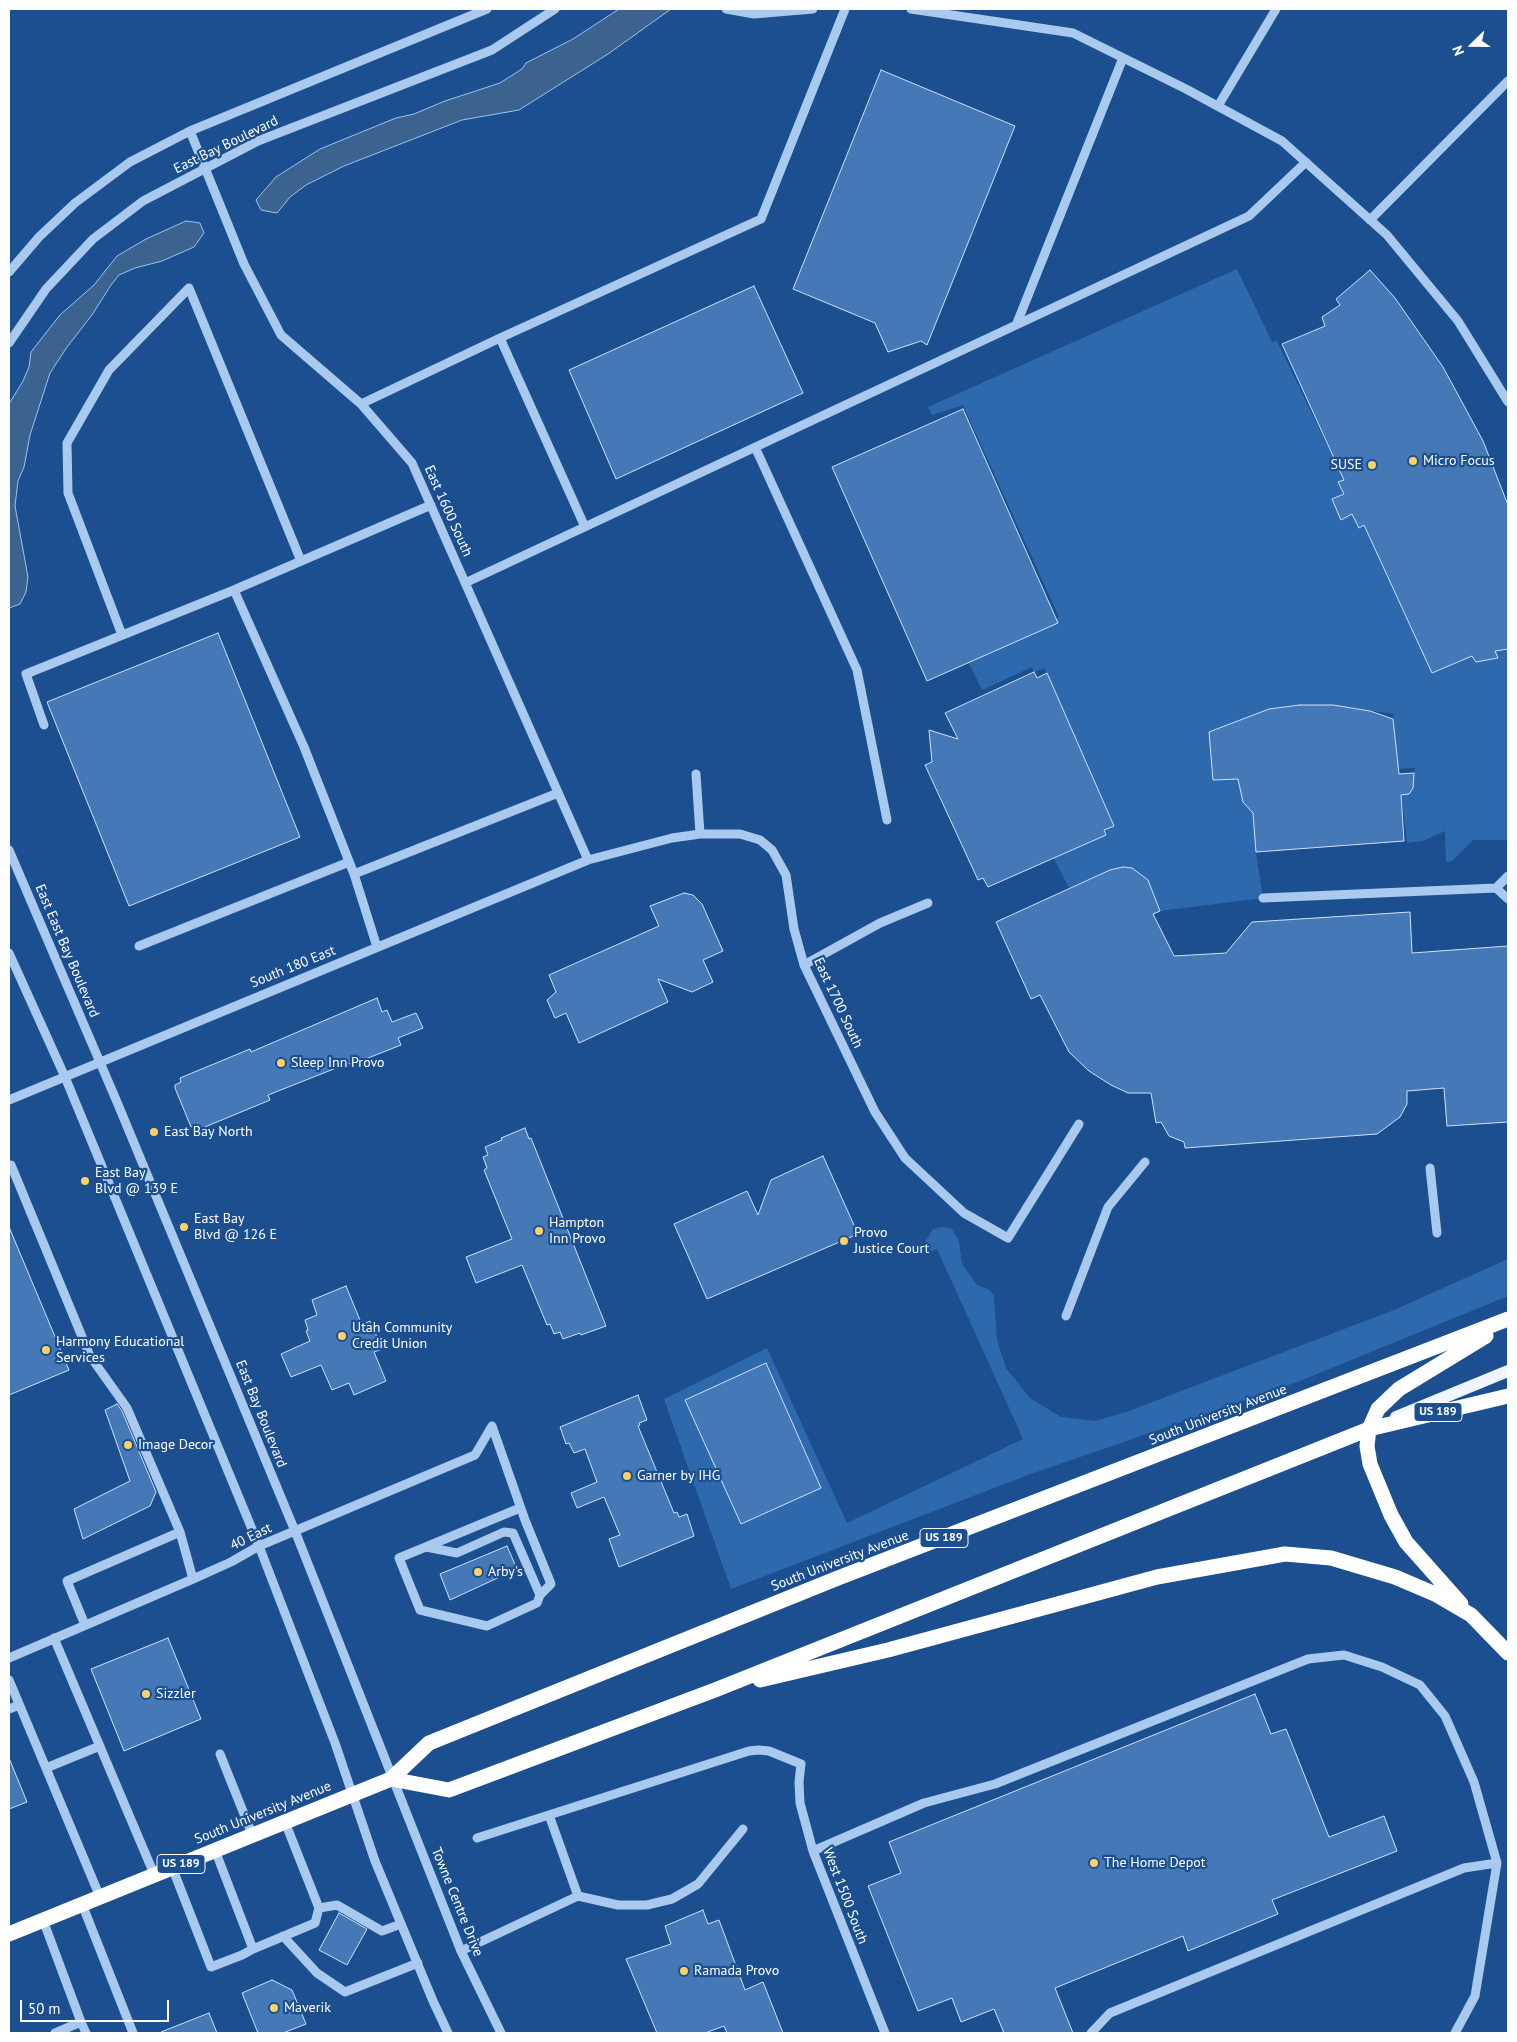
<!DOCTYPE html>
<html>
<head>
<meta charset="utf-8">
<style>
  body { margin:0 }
  #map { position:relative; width:1517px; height:2042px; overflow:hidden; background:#1b4f8f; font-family:"PT Sans",sans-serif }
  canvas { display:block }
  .frame { position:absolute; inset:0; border:10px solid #fff; pointer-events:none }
  .north { position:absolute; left:1447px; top:20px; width:50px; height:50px; -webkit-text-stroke:4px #1b4f8f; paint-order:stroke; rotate:248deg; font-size:14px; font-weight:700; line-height:20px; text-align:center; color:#fff }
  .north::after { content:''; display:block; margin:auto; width:18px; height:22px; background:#fff; clip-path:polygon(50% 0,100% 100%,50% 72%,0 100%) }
  .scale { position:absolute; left:20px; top:2000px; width:149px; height:22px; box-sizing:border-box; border:2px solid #fff; border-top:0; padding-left:6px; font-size:15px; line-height:18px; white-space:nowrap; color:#fff; -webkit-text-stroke:4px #1b4f8f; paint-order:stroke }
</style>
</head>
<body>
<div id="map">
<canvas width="1517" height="2042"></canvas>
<div class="frame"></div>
<div class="north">N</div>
<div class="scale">50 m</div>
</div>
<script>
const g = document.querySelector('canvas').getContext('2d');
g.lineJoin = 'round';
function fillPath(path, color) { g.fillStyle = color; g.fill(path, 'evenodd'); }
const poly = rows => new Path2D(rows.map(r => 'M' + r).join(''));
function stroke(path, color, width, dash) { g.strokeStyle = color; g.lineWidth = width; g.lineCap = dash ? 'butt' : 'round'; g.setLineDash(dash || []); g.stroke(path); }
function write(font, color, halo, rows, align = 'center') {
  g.font = font + ' "PT Sans",sans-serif'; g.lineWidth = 4.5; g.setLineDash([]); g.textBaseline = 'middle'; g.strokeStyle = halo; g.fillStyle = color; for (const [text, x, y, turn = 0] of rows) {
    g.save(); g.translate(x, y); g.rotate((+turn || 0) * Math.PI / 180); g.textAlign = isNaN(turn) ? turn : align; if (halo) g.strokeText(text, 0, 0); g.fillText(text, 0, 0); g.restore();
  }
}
fillPath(poly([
  [1237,269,1272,342,1277,341,1344,480,1338,482,1344,494,1332,499,1341,520,1352,514,1359,528,1364,525,1432,673,1472,656,1476,662,1493,659,1497,657,1495,650,1508,649,1508,840,1473,840,1452,861,1446,862,1445,831,1423,841,1407,843,1401,792,1411,791,1415,768,1398,769,1393,714,1333,705,1300,705,1269,709,1210,732,1213,780,1240,778,1243,802,1248,807,1253,807,1256,852,1263,898,1160,911,1148,880,1132,868,1123,867,1110,870,1069,888,1051,853,1112,820,1044,668,1034,672,1032,667,982,690,966,657,1059,617,963,405,932,415,928,407],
  [942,1227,951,1228,959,1241,962,1264,977,1285,989,1289,994,1296,997,1340,1006,1368,1030,1398,1061,1417,1095,1421,1126,1412,1394,1310,1508,1259,1508,1296,1300,1381,1028,1475,731,1589,664,1399,767,1348,847,1523,1023,1439,937,1249,924,1255,921,1249,933,1229]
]), '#2e69ad');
const water = poly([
  [619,9,671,9,608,54,519,110,462,120,344,166,306,185,290,197,277,213,261,210,256,200,276,177,320,149,396,118,414,114,445,101,500,83,522,69,526,63,573,39,619,9],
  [186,221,200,223,204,233,194,247,162,261,135,268,119,275,111,285,92,315,67,347,50,373,30,435,24,467,18,481,15,506,28,577,26,592,20,604,9,608,9,404,23,381,29,367,31,352,60,315,94,285,117,256,146,239,186,221]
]);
fillPath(water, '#3c6290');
stroke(water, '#9cc4f0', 1);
const building = poly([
  [881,70,1015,126,927,345,921,341,888,352,875,323,793,289,881,70],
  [1370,270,1395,298,1443,367,1483,441,1508,505,1508,649,1495,651,1498,658,1476,662,1472,656,1432,673,1364,525,1359,528,1352,514,1341,520,1332,499,1344,494,1338,482,1344,480,1282,344,1325,326,1322,317,1340,305,1336,299,1370,270],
  [754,286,803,393,616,479,569,370,754,286],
  [963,409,1058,623,927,681,832,467,963,409],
  [218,633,300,837,129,906,47,702,218,633],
  [1034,672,1037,678,1047,673,1114,826,1104,830,1106,835,988,887,983,878,978,880,925,765,932,762,929,730,958,739,945,713,1034,672],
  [1300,705,1333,705,1370,711,1393,719,1399,774,1414,773,1413,788,1409,794,1401,795,1404,841,1256,852,1253,813,1243,802,1238,779,1213,780,1209,732,1269,709,1300,705],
  [1123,867,1132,868,1148,880,1160,911,1153,914,1174,956,1226,953,1252,922,1410,912,1412,953,1508,946,1508,1122,1447,1126,1444,1088,1407,1091,1407,1104,1400,1117,1377,1134,1185,1148,1184,1142,1169,1136,1161,1122,1156,1123,1151,1093,1128,1093,1111,1085,1089,1071,1069,1052,1040,995,1031,999,996,922,1110,870,1123,867],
  [684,893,693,895,702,904,723,951,703,960,713,982,692,992,658,979,668,1002,579,1043,566,1013,555,1018,547,1000,556,992,549,975,659,926,650,906,684,893],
  [377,998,382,1012,387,1010,392,1022,416,1013,423,1028,398,1038,401,1045,363,1060,362,1058,349,1064,349,1063,268,1095,270,1100,200,1129,198,1124,191,1127,175,1088,175,1085,181,1082,180,1078,250,1049,251,1052,377,998],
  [525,1128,529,1139,531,1138,606,1326,581,1335,580,1333,563,1339,560,1332,554,1334,550,1324,547,1325,522,1265,476,1283,466,1257,512,1239,484,1170,487,1168,483,1157,488,1155,485,1147,502,1140,501,1138,525,1128],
  [823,1156,858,1234,707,1299,674,1224,747,1191,758,1215,771,1180,823,1156],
  [9,1227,69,1370,9,1395,9,1227],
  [346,1286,362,1325,370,1321,382,1349,374,1352,386,1381,354,1395,349,1383,332,1390,321,1365,291,1377,281,1354,310,1341,306,1331,308,1330,305,1320,317,1315,312,1300,346,1286],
  [766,1363,821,1488,741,1524,685,1400,766,1363],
  [638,1395,647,1420,639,1423,640,1425,638,1426,674,1513,677,1512,679,1517,687,1514,694,1536,619,1567,609,1539,620,1535,604,1497,577,1508,571,1493,597,1482,585,1449,574,1453,569,1443,566,1444,560,1427,638,1395],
  [117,1404,122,1411,156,1492,150,1506,83,1539,74,1509,130,1481,105,1410,117,1404],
  [507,1546,517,1569,450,1600,440,1574,507,1546],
  [168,1638,201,1719,124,1751,91,1669,168,1638],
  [1255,1694,1271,1734,1286,1729,1329,1837,1384,1816,1397,1851,1272,1900,1278,1914,1188,1951,1183,1936,1055,1988,1073,2033,1004,2033,994,2009,961,2022,952,1998,918,2011,868,1886,901,1873,889,1842,1255,1694],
  [9,1758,27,1802,9,1809,9,1758],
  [703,1910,708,1924,719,1920,745,1990,763,1982,783,2033,727,2033,724,2026,705,2033,657,2033,626,1959,671,1944,665,1926,703,1910],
  [339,1913,367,1929,347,1965,319,1950,339,1913],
  [272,1980,292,1990,306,2024,283,2033,258,2033,242,1993,272,1980],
  [209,2013,217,2033,162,2033,161,2032,209,2013]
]);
fillPath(building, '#4478b7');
stroke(building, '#cfe3fa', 1);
stroke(poly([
  [726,9,754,14,813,9],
  [911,9,1073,33,1186,89,1282,141,1387,235,1458,321,1508,402],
  [1218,106,1276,9],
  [190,131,244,264,281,335,361,404,412,463,588,860],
  [1370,220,1508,81],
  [9,272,39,237,75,203,130,162,190,131,487,9],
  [1017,323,1123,58],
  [500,338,585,527],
  [9,343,46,289,93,239,143,201,258,141,492,50,555,9],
  [361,404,500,338,761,219,845,9],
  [755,447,857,670,887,820],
  [431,505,234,590,304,747,354,874,558,793],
  [465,583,1249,216,1306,162],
  [122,635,68,493,67,443,109,370,189,288,301,561],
  [44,725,26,674,234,590],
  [696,774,700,834],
  [9,850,117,1102,295,1531,461,1951,501,2033],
  [354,874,377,947],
  [1496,888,1508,899],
  [1263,898,1496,888,1508,876],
  [139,946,349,862],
  [9,953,65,1077,259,1546,335,1743,375,1861,433,2001,448,2033],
  [804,965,880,923,928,903],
  [9,1100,588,860,672,838,700,834,740,834,760,840,772,850,786,875,794,929,804,965,875,1112,905,1158,964,1213,1008,1238,1079,1124],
  [9,1166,11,1165,90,1356,127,1408,180,1532,67,1581,85,1625],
  [1430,1168,1437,1233],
  [1066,1316,1108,1207,1145,1162],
  [492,1426,525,1520,551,1584,540,1595,537,1603,487,1626,420,1610,399,1558,520,1508],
  [180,1532,193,1579],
  [426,1547,457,1553,504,1532,513,1533,540,1595],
  [54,1638,154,1874],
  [9,1658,193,1579,231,1562,259,1546,475,1455,492,1426],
  [9,1680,100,1897],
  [9,1709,19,1705],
  [220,1754,252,1834],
  [46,1768,100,1746],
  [549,1815,578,1896],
  [477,1838,749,1751,759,1750,769,1751,801,1764,799,1782,800,1803,813,1851,885,2033],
  [813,1851,924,1803,995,1784,1308,1659,1344,1655,1382,1667,1420,1685,1445,1716,1474,1782,1497,1863,1475,1996,1455,2033],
  [172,1867,211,1967,242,1955,253,1949,215,1850],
  [82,1904,133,2033],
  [319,1908,337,1905,382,1931,401,1924],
  [43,1920,81,2022,55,2033],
  [283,1936,317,1973,345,1992,418,1963],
  [253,1949,315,1923,319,1908,285,1822],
  [461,1951,578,1896,618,1905,647,1905,672,1899,698,1884,743,1829],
  [81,2022,86,2033],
  [1091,2033,1110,2013,1464,1868,1497,1863]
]), '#a9c9ee', 9);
stroke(poly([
  [1396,1417,1508,1371]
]), '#f0f6ff', 12);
stroke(poly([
  [1461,1604,1406,1542,1391,1515,1370,1464,1367,1446,1369,1429,1378,1409,1399,1389,1486,1336],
  [760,1680,888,1650,1157,1577,1285,1554,1331,1558,1395,1577,1435,1594,1471,1615,1508,1653],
  [391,1779,449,1790,715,1690,1369,1429,1508,1396],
  [9,1934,391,1779,429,1743,838,1578,1508,1319]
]), '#fff', 15);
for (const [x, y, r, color] of [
  [1413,461,5,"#ffd166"],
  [1372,465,5,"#ffd166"],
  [281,1063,5,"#ffd166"],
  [154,1132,5,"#ffd166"],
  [85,1181,5,"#ffd166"],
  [184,1227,5,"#ffd166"],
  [539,1231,5,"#ffd166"],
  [844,1241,5,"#ffd166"],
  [342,1336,5,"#ffd166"],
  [46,1350,5,"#ffd166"],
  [128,1445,5,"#ffd166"],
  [627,1476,5,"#ffd166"],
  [478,1572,5,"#ffd166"],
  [146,1694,5,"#ffd166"],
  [1094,1863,5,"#ffd166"],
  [684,1971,5,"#ffd166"],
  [274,2008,5,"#ffd166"]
]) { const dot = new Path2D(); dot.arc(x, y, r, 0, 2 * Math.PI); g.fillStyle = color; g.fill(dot); stroke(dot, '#1b4f8f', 2); }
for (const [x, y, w] of [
  [1438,1412,48],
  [944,1538,48],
  [181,1864,48]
]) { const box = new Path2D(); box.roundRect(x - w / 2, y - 9.5, w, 19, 4); g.fillStyle = '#1b4f8f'; g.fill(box); stroke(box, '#fff', 1); }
write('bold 12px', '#fff', null, [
  ["US 189",1438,1412],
  ["US 189",944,1538],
  ["US 189",181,1864]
]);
write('14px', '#fff', '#1b4f8f', [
  ["East Bay Boulevard",226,145,-26],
  ["East 1600 South",448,511,66],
  ["East East Bay Boulevard",67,951,67],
  ["South 180 East",293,967,-22],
  ["East 1700 South",838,1003,65],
  ["East Bay Boulevard",261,1414,68],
  ["South University Avenue",1218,1415,-21],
  ["40 East",251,1537,-26],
  ["South University Avenue",840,1561,-21],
  ["South University Avenue",263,1813,-22],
  ["West 1500 South",845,1896,69],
  ["Towne Centre Drive",457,1902,68]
]);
write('14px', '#fff', '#1b4f8f', [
  ["Micro Focus",1423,461],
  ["SUSE",1362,465,"right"],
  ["Sleep Inn Provo",291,1063],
  ["East Bay North",164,1132],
  ["East Bay",95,1173],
  ["Blvd @ 139 E",95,1189],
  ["East Bay",194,1219],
  ["Blvd @ 126 E",194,1235],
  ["Hampton",549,1223],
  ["Inn Provo",549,1239],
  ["Provo",854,1233],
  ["Justice Court",854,1249],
  ["Utah Community",352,1328],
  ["Credit Union",352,1344],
  ["Harmony Educational",56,1342],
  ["Services",56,1358],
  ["Image Decor",138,1445],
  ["Garner by IHG",637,1476],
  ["Arby's",488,1572],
  ["Sizzler",156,1694],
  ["The Home Depot",1104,1863],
  ["Ramada Provo",694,1971],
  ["Maverik",284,2008]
], 'left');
</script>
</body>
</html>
